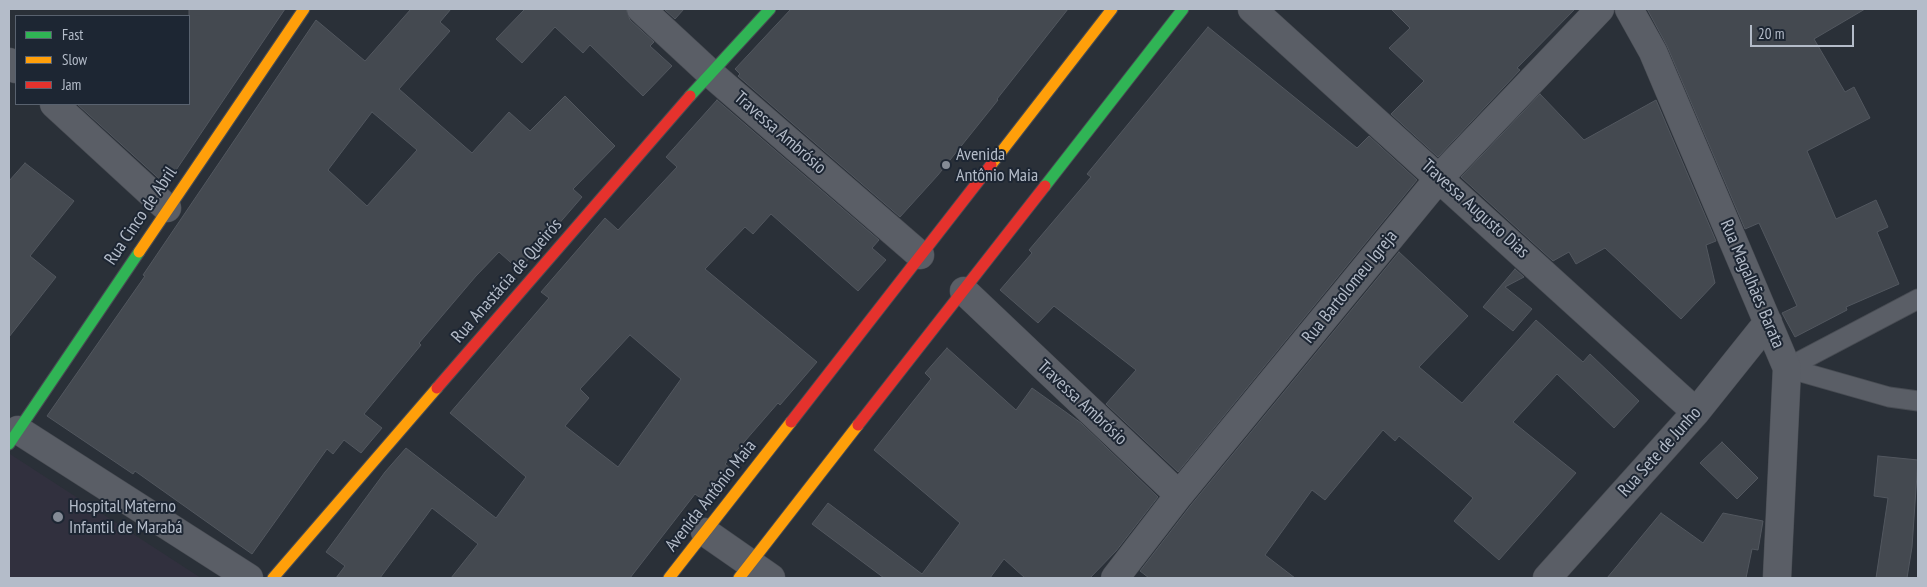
<!DOCTYPE html>
<html>
<head>
<meta charset="utf-8">
<style>
  body { margin:0 }
  #map { position:relative; width:1927px; height:587px; overflow:hidden; background:#2a3038; font-family:"PT Sans Narrow",sans-serif }
  canvas { display:block }
  .frame { position:absolute; inset:0; border:10px solid #b4bcc9; pointer-events:none }
  .legend { position:absolute; left:15px; top:15px; width:175px; height:90px; box-sizing:border-box; background:#1d2633; border:1px solid #59626f; margin:0; padding:6px 9px; list-style:none; font-size:15px; color:#b4bcc9 }
  .legend li { display:flex; align-items:center; gap:10px; height:25px }
  .legend b { width:25px; border:1px solid #59626f }
  .scale { position:absolute; left:1750px; top:25px; width:104px; height:22px; box-sizing:border-box; border:2px solid #b4bcc9; border-top:0; padding-left:6px; font-size:15px; line-height:18px; white-space:nowrap; color:#b4bcc9; -webkit-text-stroke:4px #1d2633; paint-order:stroke }
</style>
</head>
<body>
<div id="map">
<canvas width="1927" height="587"></canvas>
<div class="frame"></div>
<ul class="legend">
<li><b style="height:6px;background:#30b455"></b>Fast</li>
<li><b style="height:6px;background:#ff9f0a"></b>Slow</li>
<li><b style="height:6px;background:#e5322d"></b>Jam</li>
</ul>
<div class="scale">20 m</div>
</div>
<script>
const g = document.querySelector('canvas').getContext('2d');
g.lineJoin = 'round';
function fillPath(path, color) { g.fillStyle = color; g.fill(path, 'evenodd'); }
const poly = rows => new Path2D(rows.map(r => 'M' + r).join(''));
function stroke(path, color, width, dash) { g.strokeStyle = color; g.lineWidth = width; g.lineCap = dash ? 'butt' : 'round'; g.setLineDash(dash || []); g.stroke(path); }
function write(font, color, halo, rows, align = 'center') {
  g.font = font + ' "PT Sans Narrow",sans-serif'; g.lineWidth = 4; g.setLineDash([]); g.textBaseline = 'middle'; g.strokeStyle = halo; g.fillStyle = color; for (const [text, x, y, turn = 0] of rows) {
    g.save(); g.translate(x, y); g.rotate((+turn || 0) * Math.PI / 180); g.textAlign = isNaN(turn) ? turn : align; if (halo) g.strokeText(text, 0, 0); g.fillText(text, 0, 0); g.restore();
  }
}
fillPath(poly([
  [10,454,201,578,9,578]
]), '#31303e');
const building = poly([
  [189,9,285,9,166,185,77,104,189,104,189,9],
  [411,9,451,9,440,22,450,31,399,89,472,153,509,112,530,131,565,96,615,146,573,189,582,197,519,270,499,252,476,276,419,343,421,345,364,414,382,428,361,453,344,440,333,454,327,449,252,554,135,471,133,474,47,416,145,276,143,275,316,20,365,61,411,9],
  [372,112,417,150,367,206,328,170,372,112],
  [525,9,626,9,630,20,654,42,650,46,672,66,643,96,590,45,583,53,555,27,522,63,496,39,525,9],
  [664,9,684,9,675,19,664,9],
  [791,9,1068,9,997,99,998,100,938,175,900,217,738,76,740,74,735,69,791,9],
  [1391,9,1575,9,1517,68,1520,70,1438,157,1391,114,1424,81,1389,48,1410,28,1391,9],
  [1647,9,1865,9,1814,39,1845,92,1854,87,1870,118,1807,151,1836,219,1876,200,1888,227,1877,232,1899,284,1846,307,1847,310,1795,337,1782,313,1797,306,1759,223,1745,229,1667,46,1647,9],
  [1208,27,1357,148,1369,136,1417,180,1178,472,1106,404,1136,370,1054,306,1038,323,1000,290,1032,253,1029,250,1091,177,1087,174,1208,27],
  [1540,94,1584,140,1656,100,1716,241,1706,245,1715,283,1681,319,1605,248,1576,264,1569,252,1553,261,1461,177,1540,94],
  [717,100,879,240,872,248,886,260,858,291,771,214,753,234,745,227,705,269,817,362,780,405,778,403,725,464,730,468,706,502,695,494,630,578,451,578,478,544,432,508,380,578,336,578,345,566,326,552,385,472,406,448,496,518,526,477,450,413,549,298,541,292,605,218,618,230,677,167,666,157,717,100],
  [630,335,681,379,618,467,565,426,589,398,580,389,630,335],
  [25,163,74,201,30,256,56,277,9,337,9,181,25,163],
  [1399,252,1468,316,1419,367,1462,403,1536,320,1583,362,1590,354,1639,401,1614,428,1557,374,1513,422,1576,473,1499,560,1454,521,1473,498,1399,436,1395,441,1383,430,1325,500,1312,490,1265,555,1295,578,1149,578,1140,571,1191,505,1399,252],
  [1515,269,1524,277,1505,287,1532,309,1513,331,1483,307,1515,269],
  [947,348,1016,410,1032,388,1081,423,1158,497,1116,551,1090,578,1025,578,1004,559,990,578,884,578,812,524,828,503,922,574,960,523,874,450,931,379,925,373,947,348],
  [1722,442,1758,478,1737,499,1700,463,1722,442],
  [1878,456,1918,460,1912,547,1907,578,1876,578,1888,498,1874,496,1878,456],
  [1661,513,1703,543,1723,513,1763,521,1758,550,1752,549,1746,578,1607,578,1661,513]
]);
fillPath(building, '#444950');
stroke(building, '#52575f', 1);
const lane = poly([
  [1918,299,1787,368,1889,397,1918,401]
]);
const street = poly([
  [641,9,710,73,920,255],
  [1252,9,1696,412],
  [1629,9,1653,52,1787,368,1777,578],
  [9,62,16,69],
  [54,104,167,208],
  [964,291,1179,495],
  [18,430,249,578],
  [705,532,771,578],
  [1115,578,1179,495,1440,177,1600,9],
  [1547,578,1696,412,1768,322]
]);
const fast = poly([
  [690,96,770,9],
  [1045,186,1183,9],
  [9,444,139,252]
]);
const slow = poly([
  [991,165,1112,9],
  [139,252,304,9],
  [273,578,437,388],
  [669,578,791,422],
  [739,578,858,425]
]);
const jam = poly([
  [437,388,690,96],
  [791,422,991,165],
  [858,425,1045,186]
]);
stroke(lane, '#484c53', 21);
stroke(street, '#484c53', 29);
stroke(fast, '#484c53', 13);
stroke(slow, '#484c53', 13);
stroke(jam, '#484c53', 13);
stroke(lane, '#5a5e66', 19);
stroke(street, '#5a5e66', 28);
stroke(fast, '#30b455', 11);
stroke(slow, '#ff9f0a', 11);
stroke(jam, '#e5322d', 11);
for (const [x, y, r, color] of [
  [946,165,5,"#848b96"],
  [58,517,6,"#848b96"]
]) { const dot = new Path2D(); dot.arc(x, y, r, 0, 2 * Math.PI); g.fillStyle = color; g.fill(dot); stroke(dot, '#1d2633', 2); }
write('18px', '#b4bcc9', '#1d2633', [
  ["Travessa Ambrósio",780,133,41],
  ["Travessa Augusto Dias",1475,209,42],
  ["Rua Cinco de Abril",141,216,-56],
  ["Rua Anastácia de Queirós",507,281,-49],
  ["Rua Magalhães Barata",1752,284,67],
  ["Rua Bartolomeu Igreja",1350,287,-51],
  ["Travessa Ambrósio",1082,403,43],
  ["Rua Sete de Junho",1660,452,-48],
  ["Avenida Antônio Maia",711,496,-52]
]);
write('18px', '#b4bcc9', '#1d2633', [
  ["Avenida",956,155],
  ["Antônio Maia",956,176],
  ["Hospital Materno",69,507],
  ["Infantil de Marabá",69,528]
], 'left');
</script>
</body>
</html>
